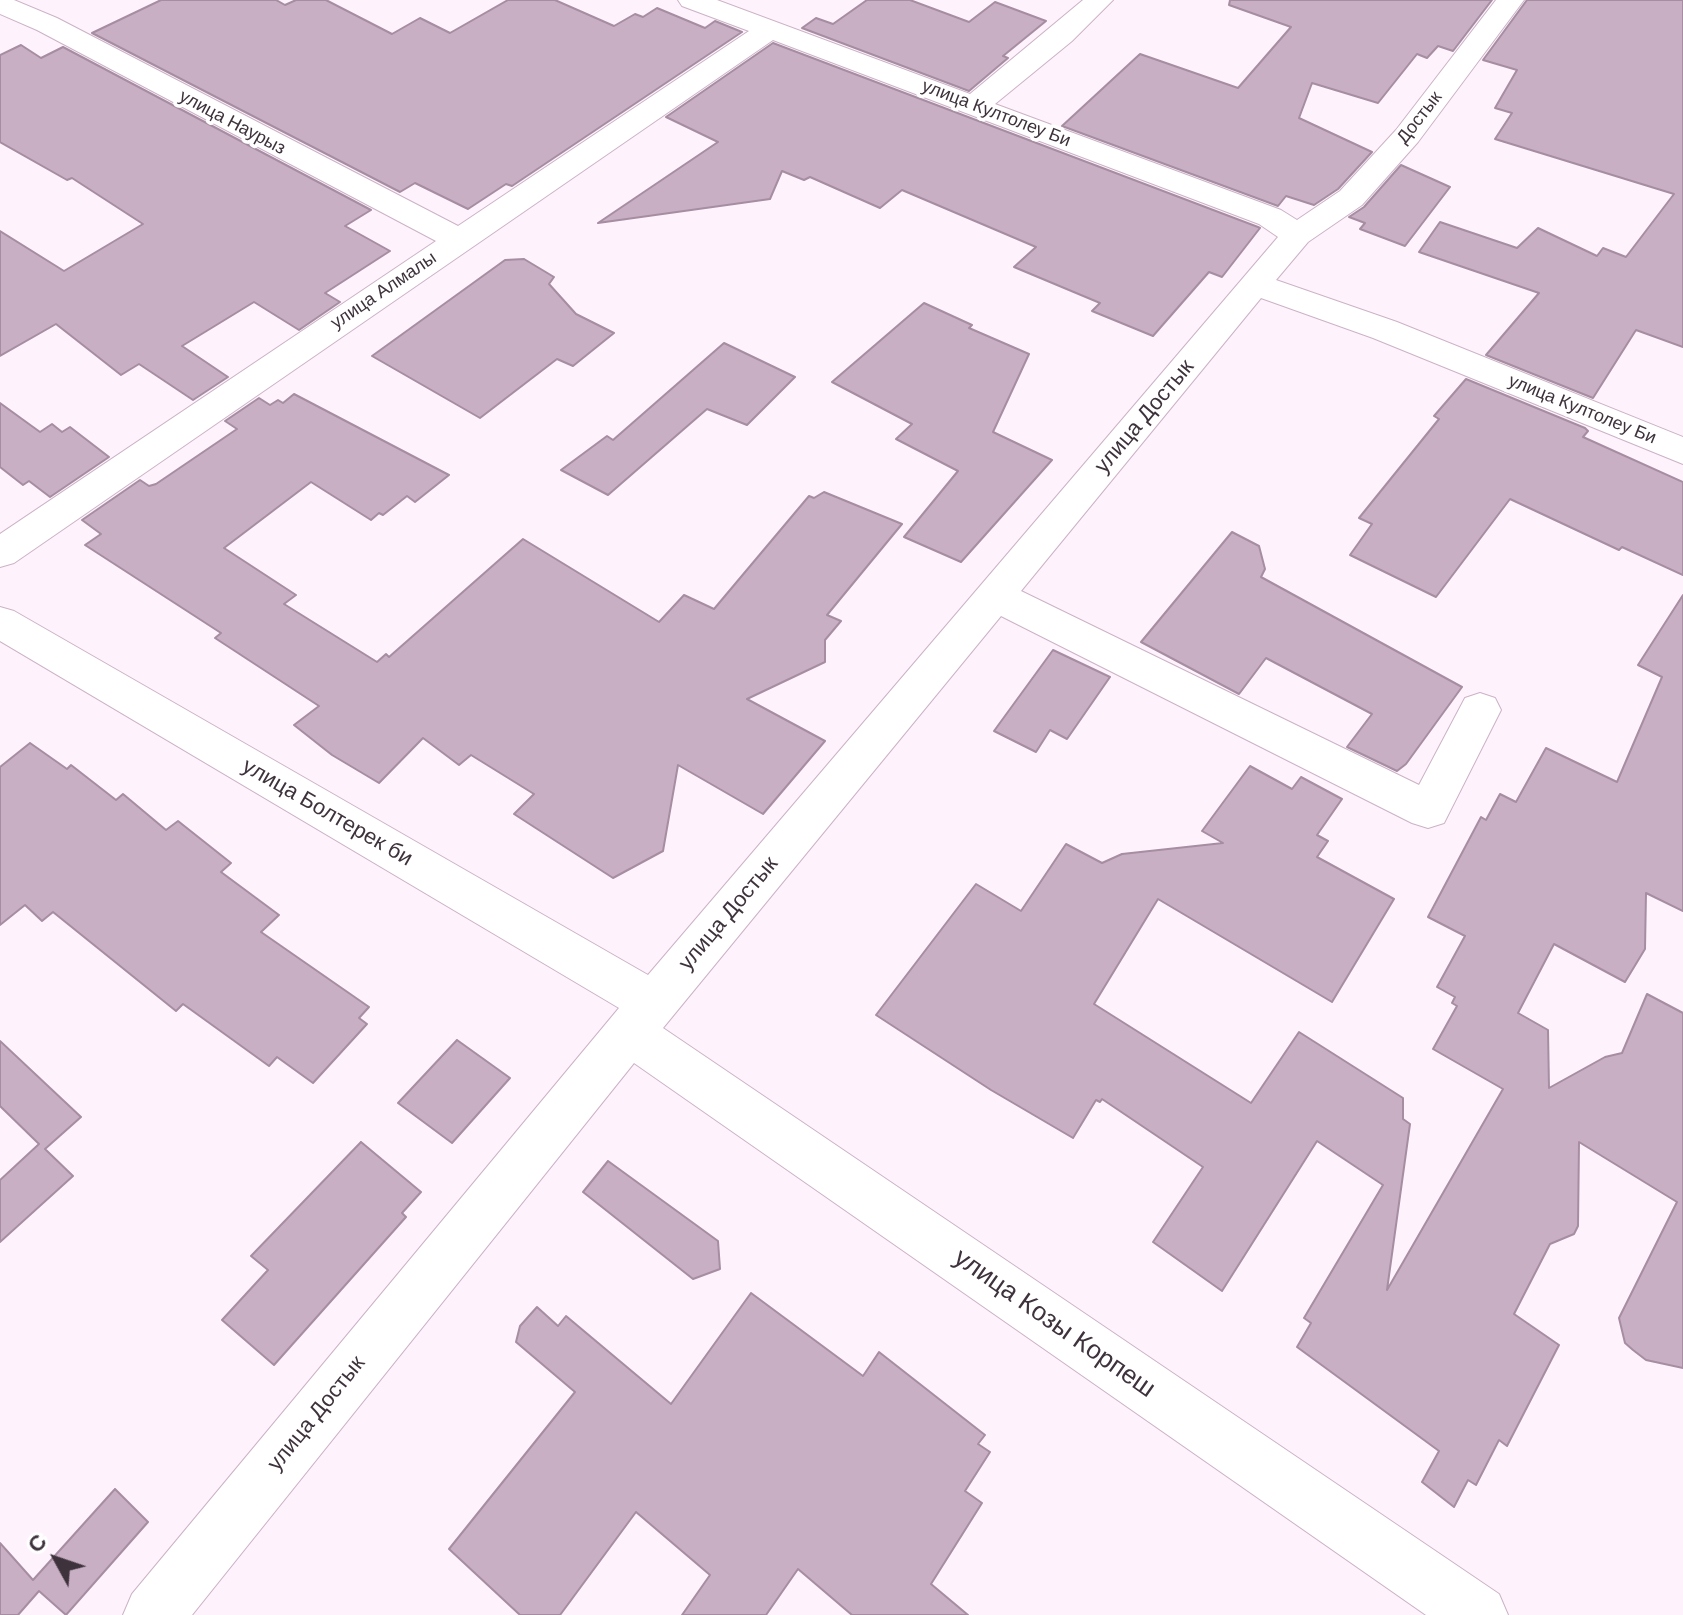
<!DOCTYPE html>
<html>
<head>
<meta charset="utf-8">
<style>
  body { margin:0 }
  #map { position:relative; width:1683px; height:1615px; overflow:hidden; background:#fef3fc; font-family:"DM Sans",sans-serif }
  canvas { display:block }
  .north { position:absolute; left:16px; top:1519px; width:80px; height:80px; -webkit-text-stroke:6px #fff; paint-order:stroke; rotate:310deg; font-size:22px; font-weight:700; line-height:32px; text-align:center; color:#3e333c }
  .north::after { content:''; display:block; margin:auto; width:28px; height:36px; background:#3e333c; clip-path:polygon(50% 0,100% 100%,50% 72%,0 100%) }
</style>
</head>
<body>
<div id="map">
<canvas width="1683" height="1615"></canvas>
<div class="north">С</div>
</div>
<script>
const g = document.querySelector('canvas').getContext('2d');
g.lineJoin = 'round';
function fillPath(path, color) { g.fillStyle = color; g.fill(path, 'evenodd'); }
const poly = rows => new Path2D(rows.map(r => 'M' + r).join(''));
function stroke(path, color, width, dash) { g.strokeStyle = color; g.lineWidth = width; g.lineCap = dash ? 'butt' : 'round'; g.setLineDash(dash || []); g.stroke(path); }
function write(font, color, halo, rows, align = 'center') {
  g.font = font + ' "DM Sans",sans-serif'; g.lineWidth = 7; g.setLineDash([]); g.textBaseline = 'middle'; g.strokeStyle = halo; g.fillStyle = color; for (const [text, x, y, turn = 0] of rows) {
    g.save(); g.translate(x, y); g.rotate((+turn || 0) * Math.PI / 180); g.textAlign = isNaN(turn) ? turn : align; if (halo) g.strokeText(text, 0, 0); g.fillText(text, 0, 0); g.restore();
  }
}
const building = poly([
  [161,0,276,0,285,5,296,0,326,0,392,34,420,18,450,33,508,0,555,0,614,26,635,14,643,17,657,8,705,28,715,21,742,32,512,186,506,184,468,209,415,183,400,192,92,33,161,0],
  [867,0,910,0,969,22,995,2,1046,21,1003,56,1008,58,969,91,802,28,816,18,833,24,867,0],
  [1230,0,1492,0,1453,51,1438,46,1427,58,1417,54,1378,103,1312,83,1299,118,1372,152,1338,189,1314,205,1286,196,1278,206,1062,126,1140,54,1238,88,1291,27,1229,5,1230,0],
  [1527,0,1683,0,1683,347,1636,330,1593,398,1486,355,1539,293,1419,252,1440,222,1517,248,1538,228,1597,256,1603,248,1626,257,1674,194,1495,139,1512,113,1495,108,1517,70,1483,60,1527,0],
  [773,43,1258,227,1260,228,1222,277,1209,272,1153,336,1092,311,1100,303,1014,267,1036,247,902,190,880,208,810,177,804,180,782,171,770,199,598,223,718,142,666,117,773,43],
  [21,45,41,58,63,47,371,210,345,226,390,251,325,293,340,302,299,330,254,302,182,346,228,377,193,400,139,364,121,375,56,324,0,356,0,231,64,271,143,224,72,178,67,180,0,142,0,55,21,45],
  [1401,165,1450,187,1405,246,1360,229,1365,223,1349,217,1364,207,1401,165],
  [524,259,554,277,549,284,576,314,614,333,573,366,557,359,480,418,372,356,505,260,524,259],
  [924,303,972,325,969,328,1029,354,993,432,1052,460,961,562,904,537,958,471,896,439,912,424,832,382,924,303],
  [724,343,795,377,747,425,707,409,608,495,561,470,607,436,613,440,724,343],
  [1466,379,1585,428,1588,431,1583,437,1683,482,1683,575,1622,547,1619,550,1510,499,1436,597,1350,555,1372,524,1359,518,1439,419,1434,416,1466,379],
  [294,394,449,475,415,502,407,496,383,515,379,513,371,520,311,482,224,548,296,595,284,604,377,662,386,654,389,657,523,539,659,622,684,595,714,609,809,496,814,498,824,492,902,524,827,615,841,621,825,640,825,662,747,699,825,741,763,814,678,765,663,851,613,878,514,814,534,794,471,755,459,765,423,738,379,783,332,755,294,725,319,706,215,638,221,633,85,545,101,534,82,520,140,480,149,486,156,484,237,429,225,421,259,398,270,405,278,400,283,403,294,394],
  [0,403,40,432,52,424,62,432,70,427,109,457,50,497,29,481,23,485,0,467,0,403],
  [1232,532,1259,546,1265,569,1261,577,1462,687,1406,764,1397,771,1347,747,1372,714,1266,658,1239,694,1141,642,1232,532],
  [1683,595,1683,911,1646,893,1645,949,1625,982,1554,944,1518,1013,1548,1030,1549,1088,1605,1057,1622,1053,1647,994,1683,1013,1683,1368,1646,1360,1633,1350,1625,1343,1619,1318,1677,1202,1579,1142,1578,1226,1574,1234,1550,1244,1514,1314,1559,1345,1507,1446,1499,1440,1476,1485,1468,1480,1454,1507,1422,1482,1439,1451,1297,1347,1311,1323,1304,1318,1383,1185,1317,1141,1222,1291,1153,1242,1203,1167,1102,1099,1100,1102,1096,1100,1073,1138,991,1090,876,1015,976,884,1021,911,1066,844,1102,863,1122,854,1223,843,1202,831,1250,766,1292,789,1301,777,1342,799,1317,835,1328,841,1317,857,1394,899,1332,1002,1158,899,1094,1004,1251,1103,1299,1032,1403,1098,1403,1119,1410,1124,1387,1290,1503,1089,1433,1049,1457,1006,1452,1003,1455,997,1437,987,1465,936,1428,917,1481,817,1486,820,1500,794,1516,802,1546,748,1617,782,1662,677,1638,665,1683,595],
  [1053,650,1110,677,1067,739,1050,730,1036,752,994,731,1053,650],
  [30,743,67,769,71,765,116,800,123,794,166,830,178,821,231,863,221,872,279,915,261,932,369,1007,359,1018,367,1024,313,1083,277,1057,269,1066,183,1004,176,1011,53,912,42,921,25,905,0,925,0,767,30,743],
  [457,1040,510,1078,452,1143,398,1103,457,1040],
  [0,1041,81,1117,45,1149,73,1176,0,1242,0,1180,39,1144,0,1106,0,1041],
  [361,1142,421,1192,402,1213,406,1217,274,1365,222,1320,268,1270,251,1256,361,1142],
  [608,1161,718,1241,720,1269,693,1279,583,1192,608,1161],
  [751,1293,863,1376,879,1352,985,1435,978,1444,990,1452,965,1491,982,1503,931,1584,968,1615,852,1615,798,1569,766,1615,682,1615,710,1575,636,1512,560,1615,520,1615,449,1549,575,1392,516,1342,520,1326,537,1307,558,1326,566,1316,671,1404,751,1293],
  [115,1489,148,1522,66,1615,39,1591,18,1615,0,1615,0,1543,33,1580,115,1489]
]);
fillPath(building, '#c9afc4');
stroke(building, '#a68da1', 2);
const minor = poly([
  [0,0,14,0,57,18,458,226,749,31,682,6,678,0,717,0,970,94,1083,0,1113,0,1072,41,995,104,1281,210,1297,220,1340,191,1396,130,1496,0,1524,0,1418,142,1362,205,1308,242,1276,280,1397,322,1683,437,1683,464,1373,338,1261,298,1021,591,1419,785,1465,698,1480,693,1495,698,1501,710,1444,823,1428,828,1412,823,1001,616,663,1028,1499,1594,1508,1615,1426,1615,634,1063,192,1615,123,1615,132,1594,619,1008,0,641,0,607,14,611,648,975,1278,237,1259,224,773,40,14,563,0,567,0,534,436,241,37,30,0,14,0,0]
]);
stroke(minor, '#ccb2c7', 2);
fillPath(minor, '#fff');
write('18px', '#3e333c', '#fff', [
  ["улица Култолеу Би",996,114,21],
  ["Достык",1420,118,-52],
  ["улица Наурыз",232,123,28],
  ["улица Алмалы",384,291,-34],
  ["улица Култолеу Би",1582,410,22]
]);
write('22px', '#3e333c', '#fff', [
  ["улица Достык",1145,417,-50],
  ["улица Болтерек би",327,813,30],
  ["улица Достык",729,914,-50],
  ["улица Достык",317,1414,-51]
]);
write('26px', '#3e333c', '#fff', [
  ["улица Козы Корпеш",1054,1324,35]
]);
</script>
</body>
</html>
